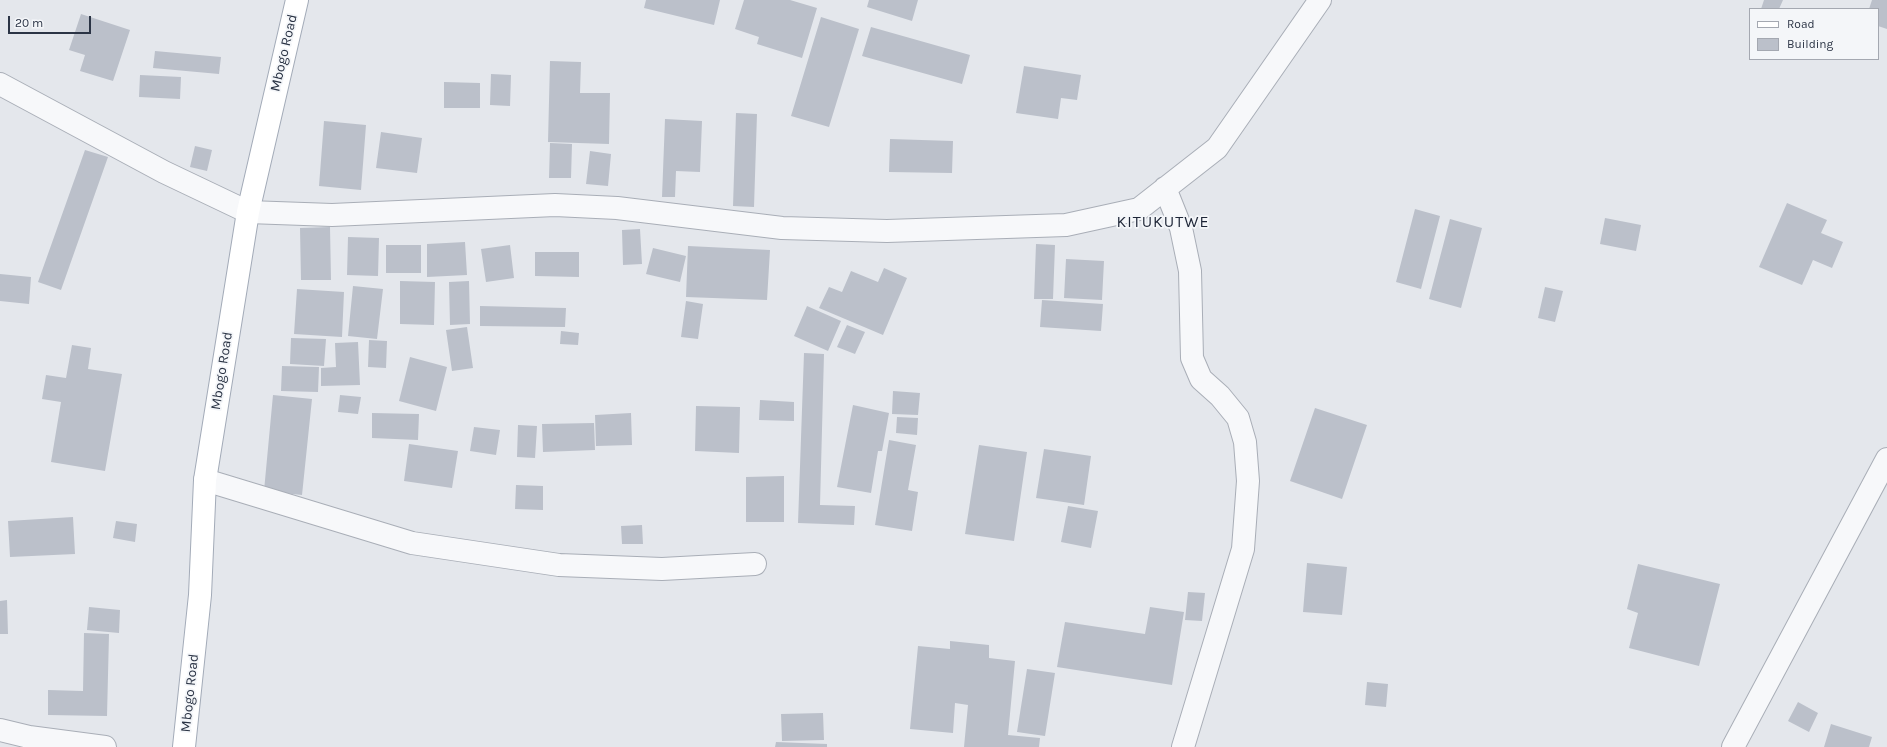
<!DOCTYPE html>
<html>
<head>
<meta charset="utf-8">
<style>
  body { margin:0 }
  #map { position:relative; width:1887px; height:747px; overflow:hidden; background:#e4e7ec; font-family:Karla,sans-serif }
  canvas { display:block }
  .legend { position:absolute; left:1749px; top:8px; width:130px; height:52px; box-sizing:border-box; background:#f4f6f9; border:1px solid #a4a8b1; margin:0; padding:5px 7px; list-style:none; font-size:12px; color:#2b3445 }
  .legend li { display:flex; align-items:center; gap:8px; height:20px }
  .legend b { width:20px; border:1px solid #a4a8b1 }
  .scale { position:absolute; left:8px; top:16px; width:83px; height:18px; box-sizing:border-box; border:2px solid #2b3445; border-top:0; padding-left:5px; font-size:12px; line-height:14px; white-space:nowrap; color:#2b3445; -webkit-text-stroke:3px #f4f6f9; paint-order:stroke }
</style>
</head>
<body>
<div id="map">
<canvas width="1887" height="747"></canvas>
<ul class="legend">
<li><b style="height:5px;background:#fff"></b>Road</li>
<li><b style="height:11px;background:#bbc0ca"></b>Building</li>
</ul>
<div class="scale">20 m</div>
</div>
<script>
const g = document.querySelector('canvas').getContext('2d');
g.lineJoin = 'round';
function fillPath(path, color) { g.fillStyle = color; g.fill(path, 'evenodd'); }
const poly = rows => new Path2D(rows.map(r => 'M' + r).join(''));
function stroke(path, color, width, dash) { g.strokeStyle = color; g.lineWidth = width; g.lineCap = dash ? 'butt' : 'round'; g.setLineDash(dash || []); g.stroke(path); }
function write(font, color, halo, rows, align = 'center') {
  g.font = font + ' Karla,sans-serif'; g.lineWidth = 3.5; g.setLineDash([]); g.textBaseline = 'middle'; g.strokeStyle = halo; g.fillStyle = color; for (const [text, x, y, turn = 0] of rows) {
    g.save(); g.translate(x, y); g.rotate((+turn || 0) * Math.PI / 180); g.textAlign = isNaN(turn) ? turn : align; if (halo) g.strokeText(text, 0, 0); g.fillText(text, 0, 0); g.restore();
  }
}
fillPath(poly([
  [646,0,720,0,714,25,644,8],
  [744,0,790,0,817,8,802,58,757,44,759,37,735,29],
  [869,0,918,0,912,21,867,7],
  [1764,0,1783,0,1779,9,1761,9],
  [1872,0,1887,0,1887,29,1878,26,1878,9,1869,9],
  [81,14,130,30,113,81,80,71,85,55,69,50],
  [821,17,859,29,829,127,791,116],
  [871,27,970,55,962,84,862,56],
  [155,51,221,57,219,74,153,68],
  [550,61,581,62,580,93,610,93,609,144,548,142],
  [1024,66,1081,75,1077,100,1061,98,1058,119,1016,113],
  [491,74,511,75,510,106,490,105],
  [140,75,181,77,180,99,139,97],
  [444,82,480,83,480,108,444,108],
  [736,113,757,114,754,207,733,206],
  [665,119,702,121,700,172,676,171,675,197,662,197],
  [324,121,366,125,361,190,319,186],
  [381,132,422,138,417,173,376,168],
  [890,139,953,141,952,173,889,172],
  [550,143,572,144,571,178,549,178],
  [195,146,212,150,207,171,190,167],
  [85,150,108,157,61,290,38,282],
  [590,151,611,154,608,186,586,184],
  [1787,203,1827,220,1821,233,1843,242,1832,268,1813,260,1802,285,1759,267],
  [1415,209,1440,216,1421,289,1396,282],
  [1605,218,1641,225,1636,251,1600,244],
  [1450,219,1482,228,1461,308,1429,299],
  [330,227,331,280,301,280,300,228],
  [640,229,642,264,623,265,622,230],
  [348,237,379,238,378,276,347,275],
  [465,242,467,275,427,277,427,244],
  [1036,244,1055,245,1053,299,1034,299],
  [386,245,421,245,421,273,386,273],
  [510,245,514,278,486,282,481,249],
  [688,246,770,250,767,300,686,297],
  [653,248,686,256,680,282,646,274],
  [535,252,579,252,579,277,535,276],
  [1066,259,1104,261,1102,300,1064,298],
  [884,268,907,278,883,335,819,308,829,287,842,292,851,271,878,282],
  [0,274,31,277,29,304,0,301],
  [400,281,435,282,434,325,400,324],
  [469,281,470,324,450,325,449,282],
  [353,286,383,289,377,339,348,336],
  [1545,287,1563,291,1555,322,1538,318],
  [297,289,344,292,342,337,294,334],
  [1042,300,1103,304,1101,331,1040,327],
  [686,301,703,304,698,339,681,337],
  [480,306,566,308,565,327,480,326],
  [807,306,841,321,828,351,794,336],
  [847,325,865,332,855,354,837,347],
  [467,327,473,368,452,371,446,330],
  [561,331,579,333,578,345,560,344],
  [291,338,326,339,324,366,290,364],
  [369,340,387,341,386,368,368,367],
  [358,342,360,385,321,386,321,368,336,367,335,343],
  [72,345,91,348,88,369,122,374,105,471,51,462,61,402,42,399,46,375,66,378],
  [804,353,824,354,820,505,855,506,854,525,798,523],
  [410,357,447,367,436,411,399,401],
  [282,366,319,367,318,392,281,391],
  [893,391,920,393,918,415,892,414],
  [273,395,312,399,302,495,264,491],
  [340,395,361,397,358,414,338,412],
  [760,400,794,402,794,421,759,420],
  [853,405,889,413,882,451,878,451,871,493,837,487],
  [696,406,740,407,739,453,695,451],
  [1315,408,1367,425,1342,499,1290,481],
  [372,413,419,414,418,440,372,438],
  [631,413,632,445,596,446,595,415],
  [897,417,918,418,917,435,896,433],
  [594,423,595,450,543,452,542,424],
  [518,425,537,426,535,458,517,457],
  [474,427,500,430,496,455,470,451],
  [889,440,916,445,908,490,918,492,912,531,875,525],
  [409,444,458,451,452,488,404,481],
  [979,445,1027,452,1014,541,965,534],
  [1044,449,1091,456,1084,505,1036,498],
  [784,476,784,522,746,522,746,477],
  [516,485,543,486,543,510,515,509],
  [1068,506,1098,511,1091,548,1061,542],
  [73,517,75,554,10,557,8,521],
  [116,521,137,524,135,542,113,538],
  [642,525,643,544,622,544,621,526],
  [1307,563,1347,567,1342,615,1303,612],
  [1638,564,1720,584,1699,666,1629,648,1638,613,1627,609],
  [1188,592,1205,593,1202,621,1185,620],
  [7,600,8,634,0,634,0,601],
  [89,607,120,610,119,633,87,630],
  [1150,607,1184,612,1172,685,1057,667,1065,622,1145,634],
  [84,633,109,634,107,716,48,715,48,690,83,691],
  [950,641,989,645,989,658,1015,661,1008,735,1040,738,1039,747,964,747,968,705,955,703,953,733,910,729,918,646,950,649],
  [1027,669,1055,673,1045,736,1017,732],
  [1367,682,1388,684,1386,707,1365,705],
  [1798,702,1818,713,1809,732,1788,721],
  [823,713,824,740,782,741,781,714],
  [1831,724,1872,737,1869,747,1824,747],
  [776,742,827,744,827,747,775,747]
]), '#bbc0ca');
const minor = poly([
  [0,84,164,172,248,212,332,215,555,205,617,208,782,228,887,231,1066,225,1139,209,1217,148,1320,0],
  [1165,188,1181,228,1190,271,1192,358,1201,379,1220,396,1238,418,1245,442,1248,481,1243,549,1183,747],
  [205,480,412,543,559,565,662,569,755,564],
  [0,730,29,737,105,747],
  [1733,747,1887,459]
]);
const major = poly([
  [184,747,200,595,205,480,248,212,297,0]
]);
stroke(minor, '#a9aeb7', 24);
stroke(major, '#a3abb8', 24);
stroke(minor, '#f7f8fa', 22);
stroke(major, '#fff', 22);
write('14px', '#2b3445', '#f4f6f9', [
  ["Mbogo Road",284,53,-77],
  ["Mbogo Road",222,371,-81],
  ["Mbogo Road",190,693,-84]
]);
g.letterSpacing = '1px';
write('16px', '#1d2536', '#f4f6f9', [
  ["KITUKUTWE",1163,222]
]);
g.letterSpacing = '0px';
</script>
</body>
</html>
